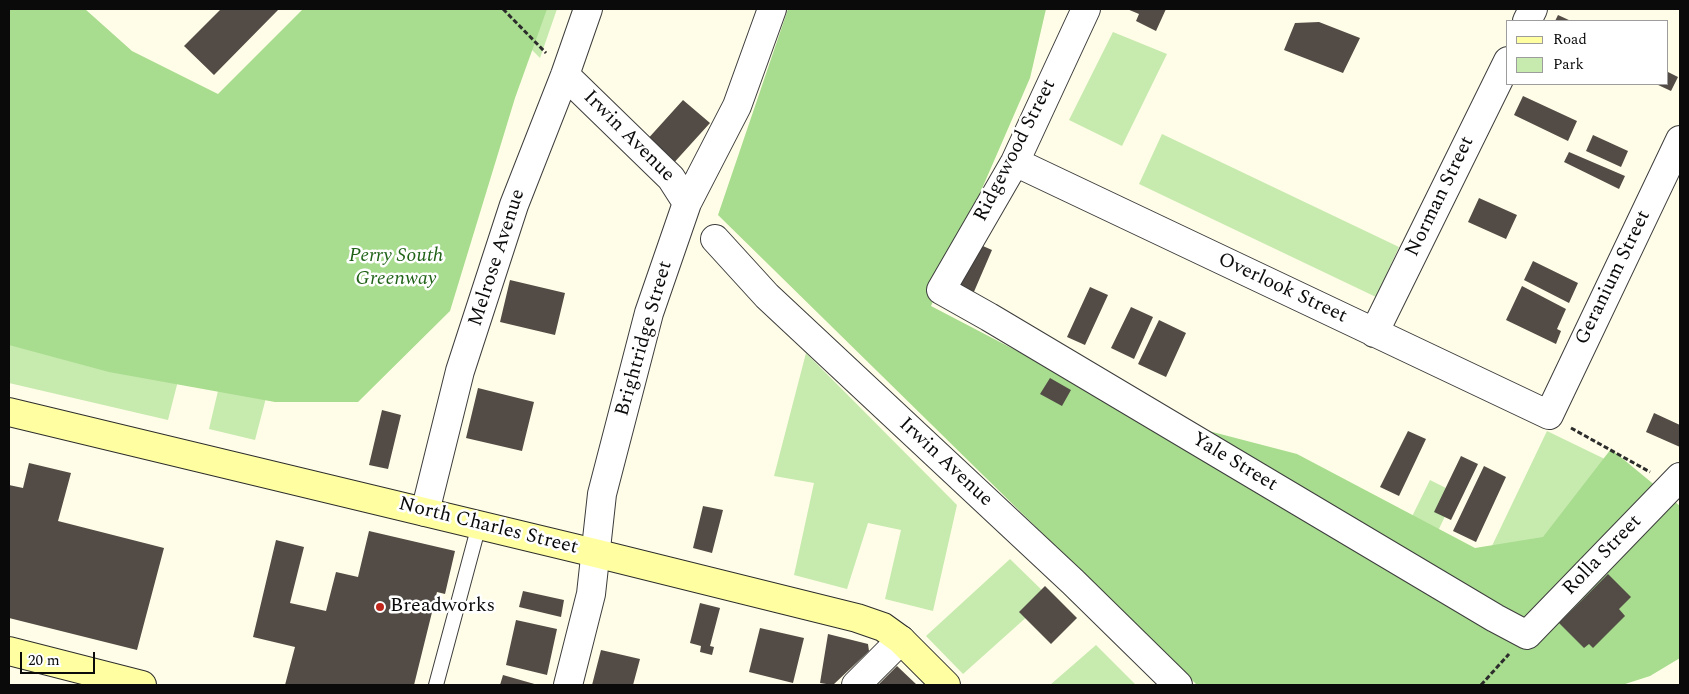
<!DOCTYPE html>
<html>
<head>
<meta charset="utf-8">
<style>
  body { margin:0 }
  #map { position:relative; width:1689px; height:694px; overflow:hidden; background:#fffde7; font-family:Spectral,serif }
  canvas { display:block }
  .frame { position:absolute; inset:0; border:10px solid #0a0a0a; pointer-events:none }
  .legend { position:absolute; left:1506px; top:20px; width:162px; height:65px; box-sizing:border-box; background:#fff; border:1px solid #9d9d9d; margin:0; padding:6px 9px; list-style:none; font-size:15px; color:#0a0a0a }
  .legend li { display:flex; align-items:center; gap:10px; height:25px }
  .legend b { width:25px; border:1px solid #9d9d9d }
  .scale { position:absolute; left:20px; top:652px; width:75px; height:22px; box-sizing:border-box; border:2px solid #0a0a0a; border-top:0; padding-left:6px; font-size:15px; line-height:18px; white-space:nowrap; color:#0a0a0a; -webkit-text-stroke:4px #fff; paint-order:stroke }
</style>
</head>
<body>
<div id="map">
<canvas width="1689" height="694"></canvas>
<div class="frame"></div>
<ul class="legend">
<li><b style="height:6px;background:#ffffa2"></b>Road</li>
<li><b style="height:14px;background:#c7eaaf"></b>Park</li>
</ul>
<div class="scale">20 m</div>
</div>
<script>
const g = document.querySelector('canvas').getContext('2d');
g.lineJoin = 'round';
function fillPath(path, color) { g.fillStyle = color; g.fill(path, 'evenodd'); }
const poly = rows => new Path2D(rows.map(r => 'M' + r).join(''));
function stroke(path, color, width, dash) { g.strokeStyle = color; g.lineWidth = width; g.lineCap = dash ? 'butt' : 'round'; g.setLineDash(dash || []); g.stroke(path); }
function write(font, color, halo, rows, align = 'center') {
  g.font = font + ' Spectral,serif'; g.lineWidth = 5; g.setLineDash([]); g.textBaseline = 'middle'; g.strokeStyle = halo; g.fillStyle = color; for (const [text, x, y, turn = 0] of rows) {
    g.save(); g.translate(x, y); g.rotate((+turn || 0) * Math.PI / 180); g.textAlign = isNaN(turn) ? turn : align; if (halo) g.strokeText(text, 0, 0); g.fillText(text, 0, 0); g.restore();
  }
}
fillPath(poly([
  [491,9,557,9,540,58],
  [1113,32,1167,54,1122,146,1069,120],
  [1162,134,1399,247,1376,297,1139,184],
  [9,284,191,330,168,420,9,383],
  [230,340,278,352,255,440,209,429],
  [806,353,957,505,933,611,885,599,901,530,868,523,847,589,794,575,814,483,774,476],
  [1547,431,1646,479,1467,598],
  [1430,480,1456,493,1420,569,1394,553],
  [1010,559,1049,597,963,674,926,636],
  [1096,645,1136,685,1050,685]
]), '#c7eaaf');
fillPath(poly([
  [9,9,85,9,132,51,218,94,303,9,547,9,515,98,450,311,358,402,275,402,109,372,9,345],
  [788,9,1046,9,1030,78,931,306,1132,411,1297,454,1475,548,1543,537,1611,449,1680,506,1680,658,1650,676,1622,685,1197,685,718,215]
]), '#a8dc8e');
fillPath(poly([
  [221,9,279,9,214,75,184,46],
  [1127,9,1166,9,1156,31,1136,21,1139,14],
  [1558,15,1571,21,1555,21],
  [1319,22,1360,38,1343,73,1284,50,1295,23],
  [1668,72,1678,77,1671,91,1656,84,1668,84],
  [1523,96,1577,121,1568,141,1514,115],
  [683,100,710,123,671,166,645,142],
  [1593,135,1628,151,1621,167,1586,151],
  [1569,152,1625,176,1619,189,1564,162],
  [1479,198,1517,215,1506,239,1468,222],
  [976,243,992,250,973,294,957,286],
  [1533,261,1578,283,1569,303,1524,280],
  [510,280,565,293,555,335,500,322],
  [1522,286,1566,309,1557,329,1561,331,1556,344,1506,320],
  [1090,287,1108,295,1085,345,1067,337],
  [1131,307,1153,317,1134,359,1111,348],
  [1159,320,1186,333,1166,377,1138,364],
  [1050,378,1071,390,1062,406,1040,394],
  [478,388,534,402,522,451,466,438],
  [382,410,401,415,388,469,369,465],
  [1654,413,1680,425,1680,447,1646,432],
  [1408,431,1426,439,1399,496,1380,487],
  [1461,456,1478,464,1451,520,1434,512],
  [29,463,71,473,58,521,164,548,137,650,9,618,9,485,23,488],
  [1484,466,1506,477,1476,542,1453,531],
  [703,506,723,510,712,553,693,548],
  [369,531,455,551,445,594,437,592,414,685,285,685,295,647,253,637,276,540,304,547,290,603,326,611,336,572,358,577],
  [1608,574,1631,597,1619,609,1625,616,1593,648,1589,644,1584,648,1559,623],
  [1045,586,1077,618,1051,644,1019,612],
  [523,591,564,600,561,617,519,607],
  [700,603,720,608,710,646,714,647,712,655,700,652,701,646,690,643],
  [516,620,557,629,547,675,506,665],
  [760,628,804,638,793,683,749,672],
  [828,634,868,644,869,651,833,685,820,683],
  [601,650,640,659,633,685,592,685],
  [897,666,917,685,878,685],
  [503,675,538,685,500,685]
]), '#534c46');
const lane = poly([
  [436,685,479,525]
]);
const street = poly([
  [1086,9,1015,162,941,290,989,317,1495,618,1527,635,1680,477],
  [1527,21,1533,9],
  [565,75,671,178,687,203],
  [1015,162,1549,415,1680,140],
  [715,239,767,296,1073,582,1178,685],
  [1374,333,1508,61],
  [425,512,460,371,514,205,565,75,588,9],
  [568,685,591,594,602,494,649,313,687,203,737,106,772,9],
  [856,685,901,640]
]);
const secondary = poly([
  [9,412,595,553,857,618,883,627,901,640,946,685],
  [9,651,142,685]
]);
stroke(lane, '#3d3d3d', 16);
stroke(street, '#3d3d3d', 30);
stroke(secondary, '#2c2c2c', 30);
stroke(poly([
  [503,9,546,53],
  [1571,428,1650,472],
  [1481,685,1509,654]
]), '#2c2c2c', 3, [5, 2.5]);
stroke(lane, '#fff', 14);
stroke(street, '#fff', 28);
stroke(secondary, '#ffffa2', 28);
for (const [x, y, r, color] of [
  [380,607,5,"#c0271c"]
]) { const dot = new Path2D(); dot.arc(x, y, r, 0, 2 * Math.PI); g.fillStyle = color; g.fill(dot); stroke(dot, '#fff', 2); }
write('20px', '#0a0a0a', '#fff', [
  ["Irwin Avenue",628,137,45],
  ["Ridgewood Street",1016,151,-63],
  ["Norman Street",1441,197,-64],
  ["Melrose Avenue",498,258,-72],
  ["Geranium Street",1614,278,-64],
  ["Overlook Street",1282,289,25],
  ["Brightridge Street",645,339,-74],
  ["Irwin Avenue",945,463,43],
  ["Yale Street",1234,463,31],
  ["North Charles Street",488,527,14],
  ["Rolla Street",1603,556,-46]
]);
write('italic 20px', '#206318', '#fff', [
  ["Perry South",396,257],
  ["Greenway",396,280]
]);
write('20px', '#0a0a0a', '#fff', [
  ["Breadworks",390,607]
], 'left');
</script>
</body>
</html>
